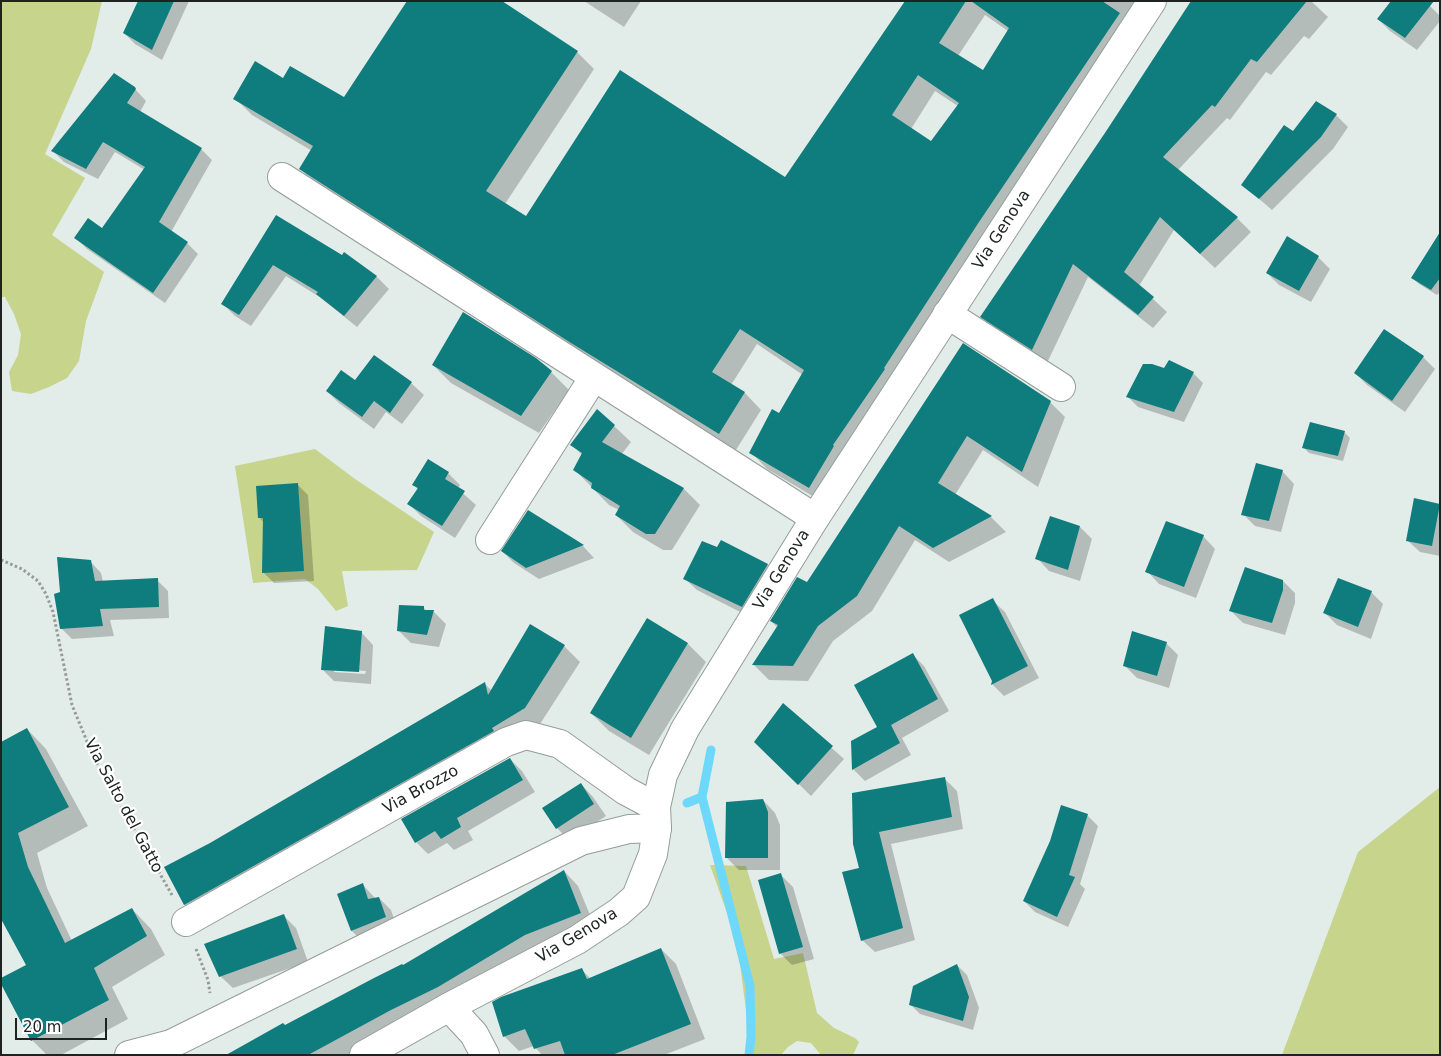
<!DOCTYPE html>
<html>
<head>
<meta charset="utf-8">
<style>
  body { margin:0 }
  #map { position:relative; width:1441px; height:1056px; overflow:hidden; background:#e2ece8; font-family:"DejaVu Sans",sans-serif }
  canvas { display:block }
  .frame { position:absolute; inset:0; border:2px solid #1e2220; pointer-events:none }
  .scale { position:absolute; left:15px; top:1018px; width:92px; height:22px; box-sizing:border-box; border:2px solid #1e2220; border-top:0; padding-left:6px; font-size:15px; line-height:18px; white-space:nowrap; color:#1e2220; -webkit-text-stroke:4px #fff; paint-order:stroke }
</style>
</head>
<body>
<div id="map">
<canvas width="1441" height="1056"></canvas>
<div class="frame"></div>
<div class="scale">20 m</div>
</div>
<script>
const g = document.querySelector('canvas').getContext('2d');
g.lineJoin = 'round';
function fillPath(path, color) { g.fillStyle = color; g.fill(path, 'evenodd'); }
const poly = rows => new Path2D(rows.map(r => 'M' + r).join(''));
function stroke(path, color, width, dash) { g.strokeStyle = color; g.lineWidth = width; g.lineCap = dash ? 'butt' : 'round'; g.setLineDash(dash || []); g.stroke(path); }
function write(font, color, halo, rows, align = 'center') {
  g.font = font + ' "DejaVu Sans",sans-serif'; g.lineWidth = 4.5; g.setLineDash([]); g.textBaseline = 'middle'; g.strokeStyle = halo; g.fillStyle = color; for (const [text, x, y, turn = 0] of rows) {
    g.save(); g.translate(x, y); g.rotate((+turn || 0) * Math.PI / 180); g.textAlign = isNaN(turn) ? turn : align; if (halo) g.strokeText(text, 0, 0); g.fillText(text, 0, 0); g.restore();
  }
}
fillPath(poly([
  [1,1,102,1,91,49,45,154,85,178,52,235,104,272,86,321,79,361,67,378,49,387,31,394,12,391,9,372,18,355,21,334,14,314,5,297,1,297],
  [315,449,355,479,434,532,417,570,342,571,348,606,336,611,318,589,305,579,253,583,235,466],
  [1440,787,1440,1055,1282,1055,1358,852],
  [710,865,746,866,774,959,803,953,817,1013,834,1028,855,1038,859,1042,853,1055,821,1055,811,1043,797,1041,788,1047,781,1055,746,1055,749,1033,737,941]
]), '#c6d48c');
fillPath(poly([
  [139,1,189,1,162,60,135,44,124,33],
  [584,1,641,1,624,27],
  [906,1,1154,1,826,504,767,469,751,452,779,415,803,375,757,344,731,385,745,393,761,410,736,450,589,359,317,186,301,169,312,151,252,115,235,98,283,79,342,102,577,52,594,69,505,204,527,218,785,178],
  [985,15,1008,31,983,72,958,56],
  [935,91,958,106,931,142,911,129],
  [1193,1,1311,1,1328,17,1309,39,1304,36,1271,75,1266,72,1230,120,1227,118,1178,170,1237,218,1251,232,1215,268,1174,230,1139,286,1167,312,1153,328,1088,277,1047,363,996,331,982,317],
  [1430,6,1440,16,1440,21,1417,50,1390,31,1378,19],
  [134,88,146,101,140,112,201,149,212,160,171,232,187,243,198,254,165,303,87,249,76,238,103,229,145,170,115,152,98,179,64,162,53,151],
  [1336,115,1348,127,1333,149,1272,210,1243,185,1294,132],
  [277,217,342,257,344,254,377,277,389,289,357,327,321,298,286,276,251,326,235,316,223,304],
  [1318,257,1330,269,1311,302,1279,285,1267,273],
  [1440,260,1440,292,1437,295,1419,284,1413,278],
  [963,345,1050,402,1065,417,1038,487,983,450,955,495,991,517,1006,532,949,562,915,540,872,611,833,641,808,681,769,680,754,665,778,628,771,621,807,583],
  [374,356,411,383,424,395,402,424,386,412,374,429,339,403,327,391,355,382],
  [1423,357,1435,369,1405,412,1367,385,1355,373],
  [433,365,551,372,569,390,539,433,451,383],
  [1164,370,1193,373,1203,383,1184,422,1138,407,1128,397],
  [614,426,631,442,621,455,684,489,700,505,672,550,663,550,633,532,616,515,619,510,609,505,575,470,582,455,572,445],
  [1344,432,1350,438,1343,461,1309,453,1304,448],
  [1282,471,1294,484,1281,532,1255,526,1243,514],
  [448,473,460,485,458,489,476,505,455,538,421,516,409,504,418,490,414,485],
  [298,485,308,495,314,581,274,583,264,573,264,523,259,517],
  [1440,505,1440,556,1420,552,1407,540],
  [528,512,583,546,594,558,539,579,514,563,502,551],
  [1080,527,1092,539,1080,581,1049,571,1037,558],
  [1203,536,1215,549,1196,598,1159,584,1147,571],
  [721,542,768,565,780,577,754,619,697,590,684,578,717,549],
  [90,561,101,573,103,582,157,580,168,591,169,618,110,620,114,636,72,639,61,628,61,593],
  [1283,581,1295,593,1295,603,1285,635,1243,623,1231,611],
  [1371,592,1383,604,1371,639,1337,625,1325,613],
  [992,600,1005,612,1039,678,1004,696,992,684],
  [423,607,427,611,434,612,446,624,439,647,411,643,399,631],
  [648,620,688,644,706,662,649,755,609,731,591,713],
  [531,625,564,646,580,662,540,724,200,920,185,905,166,867,210,844,484,683,492,691],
  [361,632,373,645,371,684,334,681,322,669],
  [334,669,366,671,365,674,334,672],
  [1166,643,1178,655,1169,688,1137,678,1124,665],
  [912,654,924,666,949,711,902,738,911,755,865,781,853,769,879,728],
  [784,705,844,759,811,796,756,742],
  [27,729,46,749,88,826,37,853,47,888,72,941,132,909,151,929,165,955,112,987,128,1019,61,1055,47,1055,32,1040,28,965,1,916],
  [510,759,522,771,535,792,468,831,473,840,454,850,447,843,428,854,416,842],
  [945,779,957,791,963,829,891,844,915,940,875,952,862,940,860,868,855,844],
  [581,784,593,797,606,816,569,840,557,828],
  [763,800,775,813,780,825,780,870,739,870,726,857],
  [1087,815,1098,826,1080,884,1085,889,1068,927,1035,912,1024,901],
  [564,871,578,886,595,927,416,1018,348,1055,260,1055,285,1026,403,966],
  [781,875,793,887,814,959,792,965,780,953],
  [363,885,376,899,379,898,391,910,398,930,364,943,352,931],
  [284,916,296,928,308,962,233,988,220,976],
  [661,949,676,964,705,1039,664,1055,542,1055,534,1046,519,1051,504,1036,582,970,591,979],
  [957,965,967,975,979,1008,973,1030,920,1014,910,1004]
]), '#0003');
stroke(poly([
  [711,750,702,797,750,986,751,1037,749,1055],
  [687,803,702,797]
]), '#6ed8fb', 9);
fillPath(poly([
  [138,1,174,1,152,50,123,33],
  [407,1,502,1,578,51,486,191,526,216,620,70,785,177,905,1,966,1,939,43,983,70,1009,28,971,1,1102,1,1120,13,979,222,884,368,885,369,833,445,834,446,809,488,749,453,772,409,779,413,804,370,740,329,712,372,745,392,719,434,571,343,299,169,313,146,233,99,255,61,283,78,290,66,344,97],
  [918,75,959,103,931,141,892,115],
  [1191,1,1307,1,1257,62,1251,59,1215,107,1212,105,1163,157,1238,217,1200,254,1160,217,1124,272,1154,297,1138,315,1073,264,1032,350,980,317,1105,133],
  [1391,1,1434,1,1405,38,1377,19],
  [114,73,135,87,136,89,127,103,202,148,159,222,188,242,153,293,74,238,88,218,102,228,145,167,103,142,86,169,51,151],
  [1316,101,1337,114,1321,137,1259,199,1241,185,1284,125,1293,131],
  [276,215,342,255,344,252,377,276,344,316,316,294,318,292,273,265,239,315,221,304],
  [1440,232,1440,278,1431,290,1411,278],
  [1287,236,1319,256,1299,291,1266,273],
  [463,312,536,358,552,371,521,416,432,365],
  [1384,329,1424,356,1392,401,1354,373],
  [963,343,1051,401,1022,472,967,436,938,483,992,516,933,548,899,526,857,596,818,626,793,666,752,665,778,625,770,621,797,577,807,582],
  [374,355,412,382,390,413,374,401,362,417,326,391,341,370,355,380],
  [1169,360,1194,372,1174,412,1126,397,1143,364,1152,364,1164,368],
  [597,409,615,425,602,442,684,488,655,534,646,534,615,515,620,506,591,488,592,483,573,470,582,453,570,445],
  [1310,422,1345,431,1338,456,1302,448],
  [428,459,449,472,445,479,465,491,442,526,407,504,418,488,412,485],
  [1256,463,1283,470,1269,521,1241,515],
  [298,483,304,571,262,573,263,518,258,518,256,486],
  [1414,498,1440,504,1432,546,1406,541],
  [528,510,584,545,526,568,501,551],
  [1050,516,1080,526,1068,570,1035,559],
  [1166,521,1204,535,1184,587,1145,572],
  [721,540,768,564,742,607,683,579,702,541,717,547],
  [57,557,91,560,95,581,158,578,159,607,100,609,103,626,60,629,54,594,60,592],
  [1245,567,1283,580,1283,590,1272,623,1229,611],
  [1338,578,1372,591,1358,627,1323,613],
  [993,598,1028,666,991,685,992,681,959,615],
  [399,605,424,606,424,610,434,610,427,635,397,631],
  [647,618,688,643,631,738,590,713],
  [530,624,565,645,525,708,492,728,494,731,184,905,164,867,210,843,485,682,488,695],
  [325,626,362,631,359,672,321,670],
  [1132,631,1167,642,1157,676,1123,666],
  [913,653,938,699,891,725,900,743,852,770,851,741,877,727,854,685],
  [783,703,833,746,798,785,754,742],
  [27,728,69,807,18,833,28,867,65,943,132,908,147,936,94,968,109,1000,31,1041,1,984,1,978,26,965,1,919,1,742],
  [510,758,523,780,457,818,461,827,441,839,435,831,415,843,401,819],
  [945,777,952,817,879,832,903,928,861,941,842,872,859,868,853,844,852,793],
  [581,783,594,804,556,829,542,808],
  [763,799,768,812,768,858,725,858,726,802],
  [1061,805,1088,814,1069,875,1075,877,1057,917,1023,901,1050,841],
  [564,870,581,913,525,935,438,987,391,1010,308,1055,226,1055,283,1023,285,1025,374,978,402,964,403,965],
  [781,873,803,947,779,954,758,880],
  [363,883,368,899,379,897,386,917,351,931,337,894],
  [284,914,297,949,219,977,204,944],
  [661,948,691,1024,612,1055,565,1055,560,1041,534,1049,525,1029,503,1037,492,1002,501,997,582,968,587,979],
  [957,964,969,997,963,1021,909,1005,913,986]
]), '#0f7c7d');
const minor = poly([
  [282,177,815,518],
  [947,314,1061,387],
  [490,540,594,377],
  [186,922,506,742,526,735,560,744,626,791,656,807],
  [449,1007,474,1034,485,1055],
  [129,1055,171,1044,581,841,629,829,657,828]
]);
const major = poly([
  [364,1055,449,1007,577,940,619,912,636,897,653,854,657,828,656,807,663,775,685,729,815,518,1152,1]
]);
stroke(minor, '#959d9a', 30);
stroke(major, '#959d9a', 30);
stroke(poly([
  [1,560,22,569,38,581,46,594,53,612,72,705,93,756,172,895],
  [196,949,208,980,210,993]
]), '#949c98', 3, [2.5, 2.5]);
stroke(minor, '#fff', 28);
stroke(major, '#fff', 28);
write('16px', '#1e2220', '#fff', [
  ["Via Genova",1002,230,-57],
  ["Via Genova",782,570,-58],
  ["Via Brozzo",421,790,-29],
  ["Via Salto del Gatto",123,806,62],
  ["Via Genova",577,936,-31]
]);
</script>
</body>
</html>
